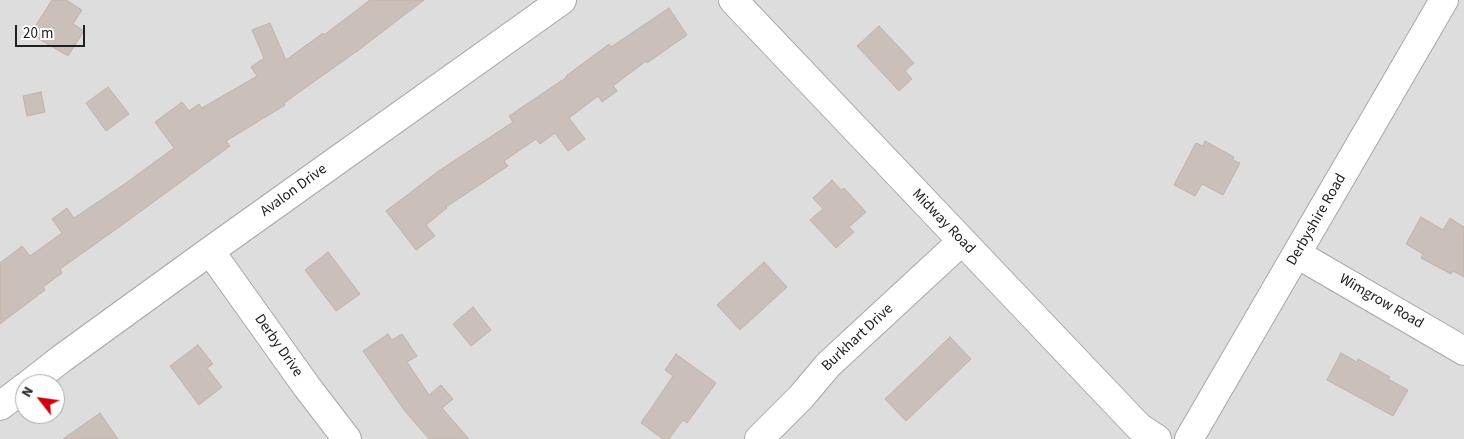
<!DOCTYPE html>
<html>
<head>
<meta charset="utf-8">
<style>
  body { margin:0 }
  #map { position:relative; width:1464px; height:439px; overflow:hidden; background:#f1ede6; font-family:"Source Sans 3",sans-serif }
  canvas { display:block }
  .north { position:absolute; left:15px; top:374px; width:50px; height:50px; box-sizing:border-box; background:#fff; border:1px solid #a6a6a6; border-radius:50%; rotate:300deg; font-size:14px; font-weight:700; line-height:20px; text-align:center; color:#202020 }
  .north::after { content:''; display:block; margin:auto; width:18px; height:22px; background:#d10012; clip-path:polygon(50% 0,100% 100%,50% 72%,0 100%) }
  .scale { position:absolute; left:15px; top:25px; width:70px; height:22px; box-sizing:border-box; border:2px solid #202020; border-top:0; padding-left:6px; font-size:15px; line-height:18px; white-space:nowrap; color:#202020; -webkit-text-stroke:4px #fff; paint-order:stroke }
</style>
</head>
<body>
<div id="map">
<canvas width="1464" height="439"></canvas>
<div class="north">N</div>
<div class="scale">20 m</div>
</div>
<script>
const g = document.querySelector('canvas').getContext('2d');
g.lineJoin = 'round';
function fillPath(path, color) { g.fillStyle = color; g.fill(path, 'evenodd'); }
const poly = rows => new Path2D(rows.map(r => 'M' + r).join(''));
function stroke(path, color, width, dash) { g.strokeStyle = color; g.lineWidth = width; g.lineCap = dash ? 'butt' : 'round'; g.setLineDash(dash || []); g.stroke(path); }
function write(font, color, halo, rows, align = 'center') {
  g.font = font + ' "Source Sans 3",sans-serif'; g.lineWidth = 4.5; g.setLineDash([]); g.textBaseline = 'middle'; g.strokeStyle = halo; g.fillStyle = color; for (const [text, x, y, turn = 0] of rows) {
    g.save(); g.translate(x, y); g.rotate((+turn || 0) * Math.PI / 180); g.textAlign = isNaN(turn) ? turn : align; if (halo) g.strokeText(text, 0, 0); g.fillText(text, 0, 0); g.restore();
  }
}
fillPath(poly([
  [0,0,1464,0,1464,439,0,439],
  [25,384,55,384,55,414,25,414]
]), '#dedddd');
const building = poly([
  [52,0,66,0,82,10,73,24,84,31,68,56,34,36,37,30,34,28,52,0],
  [370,0,424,0,360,49,284,103,285,105,226,141,230,146,122,225,60,269,62,273,43,287,45,290,0,324,0,263,22,246,30,256,62,233,52,219,67,208,74,218,126,183,174,148,155,122,182,102,189,111,199,104,202,108,257,76,251,67,264,58,252,30,270,23,286,60,323,33,324,35,370,0],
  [669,8,687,35,647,63,646,61,613,86,617,91,602,102,598,96,569,118,585,139,568,151,555,133,540,144,536,139,504,161,508,166,446,207,447,208,426,225,435,236,416,250,386,211,440,170,513,122,509,116,567,77,566,76,609,44,611,47,669,8],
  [879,26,914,63,905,71,912,79,899,91,857,46,879,26],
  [108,87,129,114,106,131,86,103,108,87],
  [41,92,45,112,27,116,23,96,41,92],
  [1205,141,1234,157,1233,160,1240,163,1223,195,1202,184,1195,196,1174,185,1196,143,1203,146,1205,141],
  [832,180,841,190,844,188,866,212,849,227,854,232,836,248,810,220,823,209,813,198,832,180],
  [1421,217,1443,230,1450,218,1464,227,1464,277,1453,271,1451,274,1421,258,1423,254,1406,244,1421,217],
  [328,252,360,294,336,311,305,270,328,252],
  [764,262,787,287,740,330,717,305,764,262],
  [473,307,491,330,471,346,453,324,473,307],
  [388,334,392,340,402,334,417,356,407,362,429,395,441,385,453,399,442,408,469,439,429,439,404,410,363,351,388,334],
  [950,337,971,359,906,421,885,399,950,337],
  [198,345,213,364,207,368,222,387,199,405,170,366,198,345],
  [1341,353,1357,362,1358,359,1390,377,1388,379,1408,390,1393,416,1327,380,1341,353],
  [676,354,716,383,687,423,683,420,669,439,663,439,641,423,673,376,665,370,676,354],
  [100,413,118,439,63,439,100,413]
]);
fillPath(building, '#cabfb9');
stroke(building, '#c4b2a8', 1);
const minor = poly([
  [733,0,1139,427,1157,439],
  [210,251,307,387,347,439],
  [1297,254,1464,351],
  [29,384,61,359,210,251,562,0],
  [0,406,25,387],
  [759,439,801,397,828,365,962,241]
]);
const tertiary = poly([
  [1189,439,1444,0]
]);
stroke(minor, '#a7a7a7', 30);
stroke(tertiary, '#a7a7a7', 30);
stroke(minor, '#fff', 28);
stroke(tertiary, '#fff', 28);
write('15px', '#202020', '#fff', [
  ["Avalon Drive",294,191,-36],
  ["Derbyshire Road",1317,220,-60],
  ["Midway Road",943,222,46],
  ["Wimgrow Road",1381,302,30],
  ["Burkhart Drive",858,338,-43],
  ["Derby Drive",278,346,55]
]);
</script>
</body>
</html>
